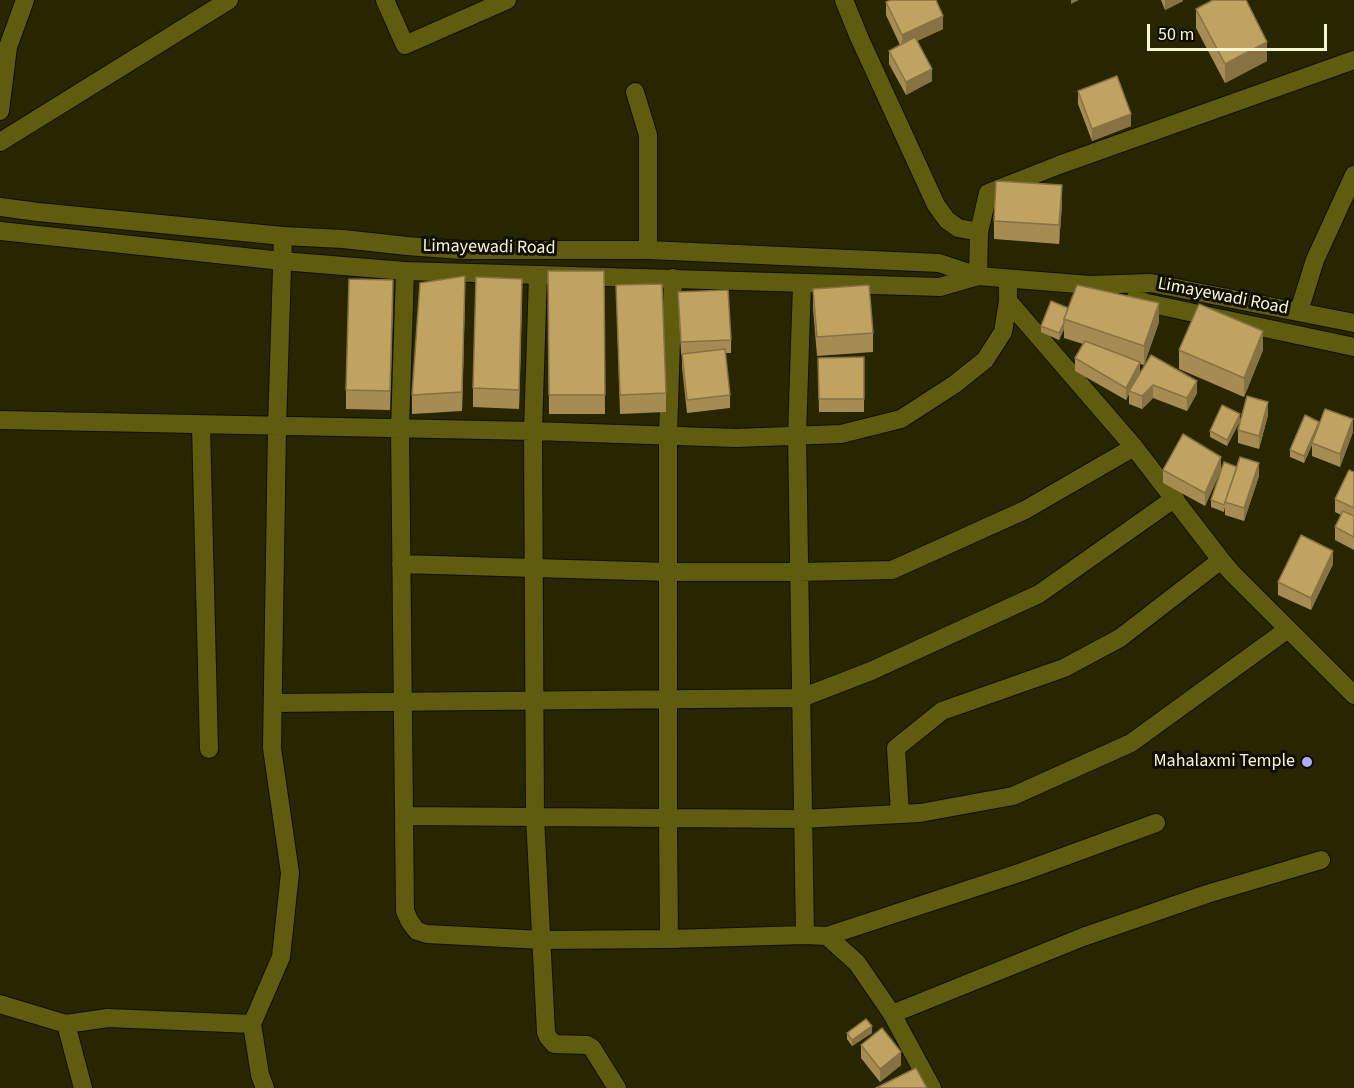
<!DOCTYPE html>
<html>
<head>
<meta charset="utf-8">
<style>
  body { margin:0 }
  #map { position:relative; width:1354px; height:1088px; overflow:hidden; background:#282600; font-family:"Source Sans 3",sans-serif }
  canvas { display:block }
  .scale { position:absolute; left:1147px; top:24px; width:180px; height:27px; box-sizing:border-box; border:3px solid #f8f7d4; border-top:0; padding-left:8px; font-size:18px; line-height:21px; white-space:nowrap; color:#f8f7d4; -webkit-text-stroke:4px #110e00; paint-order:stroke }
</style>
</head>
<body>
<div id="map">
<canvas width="1354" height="1088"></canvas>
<div class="scale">50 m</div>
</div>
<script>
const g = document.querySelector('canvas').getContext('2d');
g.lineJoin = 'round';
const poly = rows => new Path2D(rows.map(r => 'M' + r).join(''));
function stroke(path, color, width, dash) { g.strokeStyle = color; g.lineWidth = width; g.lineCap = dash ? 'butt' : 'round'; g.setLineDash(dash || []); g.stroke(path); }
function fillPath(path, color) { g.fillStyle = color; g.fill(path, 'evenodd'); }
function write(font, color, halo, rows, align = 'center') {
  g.font = font + ' "Source Sans 3",sans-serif'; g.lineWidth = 6; g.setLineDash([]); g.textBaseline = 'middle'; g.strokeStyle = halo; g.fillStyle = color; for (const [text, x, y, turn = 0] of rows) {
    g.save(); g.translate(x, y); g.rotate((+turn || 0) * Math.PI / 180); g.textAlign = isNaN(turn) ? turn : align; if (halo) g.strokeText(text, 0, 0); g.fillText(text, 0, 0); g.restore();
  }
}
const minor = poly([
  [385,0,405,45,507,0],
  [844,0,859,37,936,205,947,220,958,228,979,232],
  [635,92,648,135,648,250],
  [0,111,8,47,25,0],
  [405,271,400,429,405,911,410,922,417,931,427,934,542,940,669,939,805,935,827,936,857,963,892,1014,932,1088],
  [538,275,533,431,535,817,546,1032,548,1037,554,1044,587,1045,592,1048,617,1088],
  [978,276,979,232,988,193,1059,165,1354,60],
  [1008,279,1008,301,1134,447,1221,560,1232,573,1354,695],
  [802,284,797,435,805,935],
  [1299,311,1315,260,1354,175],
  [0,420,533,431,736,438,841,434,901,419,955,384,985,360,1003,332,1008,301],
  [201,425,209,749],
  [401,564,669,572,799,572,892,570,1025,510,1134,447],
  [273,703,801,698,871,671,1039,594,1175,498],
  [900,814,896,748,942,711,1064,668,1120,638,1221,560],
  [404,816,802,819,920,813,1013,796,1131,743,1288,629],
  [827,936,1022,872,1156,823],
  [669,939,668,818,668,436,673,278],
  [0,1004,66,1024,108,1018,252,1024],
  [892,1014,1083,937,1207,894,1321,860],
  [66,1024,83,1088],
  [265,1088,260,1075,252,1024,281,957,290,873,272,748,277,427,283,236]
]);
const tertiary = poly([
  [0,142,229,0],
  [0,207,38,212,283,236,343,239,407,246,461,250,648,250,939,263,978,276,1090,285,1151,283,1354,323],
  [0,231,282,261,405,271,940,287,978,276],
  [1135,299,1147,303,1354,347]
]);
stroke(minor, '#100e00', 20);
stroke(tertiary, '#100e00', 20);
stroke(minor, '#605c0f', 18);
stroke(tertiary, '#605c0f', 18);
fillPath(poly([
  [1161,0,1183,0,1183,1,1165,10],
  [886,2,943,29,917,41,932,81,906,95,889,64,889,51,900,45,886,15],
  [1196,9,1267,61,1225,83,1196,28],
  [1078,91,1131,126,1092,141,1078,104],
  [1062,204,1059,244,994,239,994,221],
  [548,271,604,271,605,414,549,414],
  [616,285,666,393,666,412,620,414],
  [813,289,873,333,873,352,817,356,813,308],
  [678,292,731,340,731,353,725,353,730,395,730,408,687,413,682,367,682,354,681,354],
  [465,295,462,411,412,414,412,395],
  [522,298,519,409,473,407,473,388],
  [393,299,390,410,346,409,346,390],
  [1068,308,1159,322,1144,365,1140,364,1140,373,1197,393,1187,411,1153,398,1142,409,1129,404,1129,394,1126,400,1075,371,1075,358,1083,344,1064,338,1064,329,1059,340,1041,332,1041,326],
  [1179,350,1263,350,1244,397,1179,369],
  [864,357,864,412,819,412,818,358],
  [1268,415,1259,449,1238,443,1238,430],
  [1240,421,1227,446,1210,437,1210,431],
  [1319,422,1353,432,1340,467,1312,456,1312,445,1304,463,1290,457,1290,450],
  [1163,470,1221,470,1205,506,1163,483],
  [1354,472,1354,550,1335,540,1335,527,1341,515,1335,512,1335,499],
  [1259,476,1244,521,1225,515,1225,507,1224,512,1211,507,1211,500],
  [1333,564,1311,610,1278,595,1278,582],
  [847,1033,872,1033,852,1046,847,1039],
  [861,1045,901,1065,880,1082,861,1058]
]), '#a68c53');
fillPath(poly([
  [1071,0,1079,0,1071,4],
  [1165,0,1183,0,1183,1,1165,10],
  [943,16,943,29,902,48,902,35],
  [1267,42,1267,61,1225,83,1225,64],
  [932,69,932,81,906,95,906,82],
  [1131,114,1131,126,1092,141,1092,129],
  [1062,185,1062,204,1059,244,1059,225],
  [465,276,465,295,462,411,462,392],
  [522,279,522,298,519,409,519,390],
  [1159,303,1159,322,1144,365,1144,346],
  [1064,323,1064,329,1059,340,1059,333],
  [1263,331,1263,350,1244,397,1244,378],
  [1140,362,1140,375,1129,391,1129,394,1126,400,1126,388],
  [1197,381,1197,393,1187,411,1187,398],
  [1153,385,1153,398,1142,409,1142,396],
  [1268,402,1268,415,1259,449,1259,436],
  [1240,414,1240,421,1227,446,1227,440],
  [1353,419,1353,432,1340,467,1340,454],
  [1319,422,1319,428,1304,463,1304,456],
  [1221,457,1221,470,1205,506,1205,493],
  [1259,463,1259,476,1244,521,1244,508],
  [1333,551,1333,564,1311,610,1311,598],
  [872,1026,872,1033,852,1046,852,1040],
  [901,1052,901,1065,880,1082,880,1069]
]), '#877244');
const building = poly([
  [891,0,936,0,943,16,902,35,886,2,891,0],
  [1213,0,1246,0,1267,42,1225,64,1196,9,1213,0],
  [915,37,932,69,906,82,889,51,915,37],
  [1117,76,1131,114,1092,129,1078,91,1117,76],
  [996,181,1062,185,1059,225,994,221,996,181],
  [548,271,604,271,605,395,549,395,548,271],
  [465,276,462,392,412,395,420,283,465,276],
  [476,277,522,279,519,390,473,388,476,277],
  [349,279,393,280,390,391,346,390,349,279],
  [662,284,666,393,620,395,616,285,662,284],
  [869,285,873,333,817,337,813,289,869,285],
  [1077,285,1159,303,1144,346,1064,319,1077,285],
  [728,290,731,340,681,342,678,292,728,290],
  [1051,301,1068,308,1064,319,1064,323,1059,333,1041,326,1051,301],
  [1199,304,1263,331,1244,378,1179,350,1199,304],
  [1085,341,1140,362,1126,388,1075,358,1085,341],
  [725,349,730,395,687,400,682,354,725,349],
  [1151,355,1197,381,1187,398,1153,385,1142,396,1129,391,1151,355],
  [864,357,864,399,819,399,818,358,864,357],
  [1247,396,1268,402,1259,436,1238,430,1247,396],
  [1222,405,1240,414,1227,440,1210,431,1222,405],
  [1325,409,1353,419,1340,454,1312,443,1325,409],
  [1305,415,1319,422,1304,456,1290,450,1305,415],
  [1183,434,1221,457,1205,493,1163,470,1183,434],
  [1240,457,1259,463,1244,508,1225,502,1240,457],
  [1224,462,1237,467,1224,505,1211,500,1224,462],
  [1349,470,1354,472,1354,508,1335,499,1349,470],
  [1343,511,1354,516,1354,537,1335,527,1343,511],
  [1301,535,1333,551,1311,598,1278,582,1301,535],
  [866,1019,872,1026,852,1040,847,1033,866,1019],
  [882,1028,901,1052,880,1069,861,1045,882,1028],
  [916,1068,927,1088,876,1088,916,1068]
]);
fillPath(building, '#c1a361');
stroke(building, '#877244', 1.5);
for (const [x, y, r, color] of [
  [1307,762,6,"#b1adfa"]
]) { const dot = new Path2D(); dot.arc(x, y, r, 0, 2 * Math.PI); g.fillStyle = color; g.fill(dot); stroke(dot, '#110e00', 2); }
write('18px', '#f8f7d4', '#110e00', [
  ["Limayewadi Road",489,248,1],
  ["Limayewadi Road",1223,297,11]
]);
write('18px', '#f8f7d4', '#110e00', [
  ["Mahalaxmi Temple",1295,762]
], 'right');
</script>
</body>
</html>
